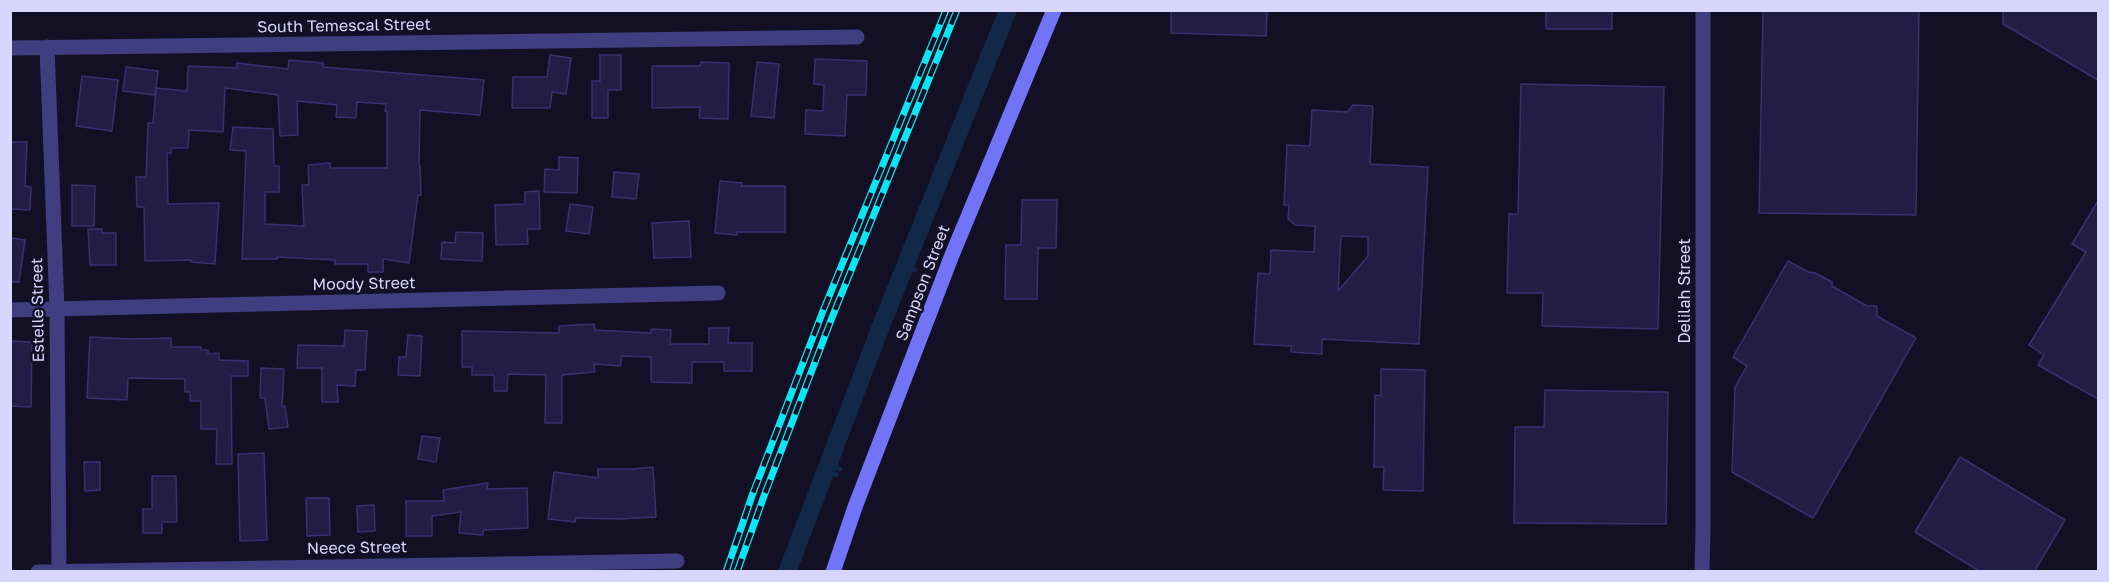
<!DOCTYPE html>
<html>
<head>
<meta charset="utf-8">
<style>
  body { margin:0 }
  #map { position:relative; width:2109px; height:582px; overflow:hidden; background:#131025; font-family:"Golos Text",sans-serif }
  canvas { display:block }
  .frame { position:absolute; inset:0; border:12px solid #d9d6fd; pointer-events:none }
</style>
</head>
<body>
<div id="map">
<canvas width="2109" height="582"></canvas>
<div class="frame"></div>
</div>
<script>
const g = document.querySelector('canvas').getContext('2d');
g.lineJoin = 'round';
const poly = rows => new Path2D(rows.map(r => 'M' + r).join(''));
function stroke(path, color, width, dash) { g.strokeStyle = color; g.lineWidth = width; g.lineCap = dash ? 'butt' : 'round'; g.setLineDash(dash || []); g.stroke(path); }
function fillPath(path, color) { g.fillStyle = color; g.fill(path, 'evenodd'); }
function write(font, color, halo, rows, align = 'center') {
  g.font = font + ' "Golos Text",sans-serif'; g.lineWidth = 5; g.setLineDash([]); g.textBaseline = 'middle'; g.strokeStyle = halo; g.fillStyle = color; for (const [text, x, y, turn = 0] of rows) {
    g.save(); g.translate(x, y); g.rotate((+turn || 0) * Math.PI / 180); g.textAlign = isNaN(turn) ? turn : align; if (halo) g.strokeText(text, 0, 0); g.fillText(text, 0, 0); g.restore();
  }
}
stroke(poly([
  [906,266,915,270],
  [828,464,840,469],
  [825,472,836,475]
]), '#112848', 5);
stroke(poly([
  [787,572,883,321,1008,10]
]), '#112848', 18);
const building = poly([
  [1171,10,1267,10,1266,36,1171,33,1171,10],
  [1546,10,1612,10,1612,29,1546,29,1546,10],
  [1763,10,1919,10,1916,215,1759,213,1763,10],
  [2003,10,2098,10,2098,80,2003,24,2003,10],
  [550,55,571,58,566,94,552,92,550,108,512,108,513,77,547,77,550,55],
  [600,55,621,55,621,90,608,90,608,118,592,118,592,81,600,81,600,55],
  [815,59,867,61,866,95,847,95,845,136,805,134,806,110,823,111,824,85,814,84,815,59],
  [289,60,323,63,323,67,484,80,480,115,420,110,419,166,420,166,421,195,418,195,409,263,383,259,383,272,368,272,368,264,335,264,335,260,277,257,277,259,242,259,246,151,230,150,233,127,273,129,274,166,279,166,279,192,265,192,265,224,304,226,302,185,309,185,308,165,330,163,330,168,387,168,387,111,385,111,386,104,357,102,356,118,336,117,337,105,297,101,298,135,280,136,278,95,225,88,223,132,189,130,188,148,171,148,171,153,167,153,168,204,219,203,215,264,191,262,191,260,145,261,144,207,137,207,136,177,146,177,148,123,153,123,156,88,187,91,188,66,237,68,237,63,288,69,289,60],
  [701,62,729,63,728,119,699,118,700,107,652,108,652,66,700,66,701,62],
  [757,62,779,64,774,118,751,116,757,62],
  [126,67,158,71,155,95,123,91,126,67],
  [82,76,118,80,112,131,76,126,82,76],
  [1521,84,1664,87,1658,329,1542,326,1543,293,1507,293,1509,214,1518,214,1521,84],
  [1353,105,1373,106,1370,164,1428,167,1419,344,1322,339,1322,354,1291,352,1291,346,1254,344,1258,273,1270,274,1271,250,1314,252,1315,226,1295,225,1288,219,1289,205,1284,205,1287,145,1310,146,1312,110,1347,112,1353,105],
  [1341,236,1368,237,1368,256,1338,291,1341,236],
  [10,142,27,142,25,186,31,187,30,210,10,209,10,142],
  [559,157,578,158,577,193,544,192,545,169,559,170,559,157],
  [614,172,639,174,636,199,612,197,614,172],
  [720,181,742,183,742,186,785,186,785,232,737,232,737,235,715,233,720,181],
  [72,185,95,186,94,226,72,226,72,185],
  [539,191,540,229,527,229,528,244,496,245,495,205,525,204,525,192,539,191],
  [1022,200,1057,200,1056,248,1038,248,1037,299,1005,299,1006,245,1021,245,1022,200],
  [2098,201,2098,399,2038,365,2044,355,2029,345,2086,252,2072,244,2098,201],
  [570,204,593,207,589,234,566,231,570,204],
  [689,221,691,257,654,258,652,223,689,221],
  [88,229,102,229,102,233,116,233,116,265,90,265,88,229],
  [456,232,483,233,482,261,441,259,442,242,455,243,456,232],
  [10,238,25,240,19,282,10,282,10,238],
  [1788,261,1808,272,1815,273,1832,282,1832,286,1867,306,1877,306,1877,316,1916,338,1813,518,1732,472,1735,387,1747,366,1733,357,1788,261],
  [594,324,595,330,651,333,651,329,671,330,670,344,709,344,709,328,729,328,728,343,752,343,752,371,724,371,724,362,692,362,692,383,651,382,651,357,621,356,621,366,594,364,595,372,562,375,562,423,545,423,546,375,508,374,507,391,494,391,494,375,472,375,472,367,462,367,462,331,559,333,559,326,594,324],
  [345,330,367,331,365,370,356,370,355,386,337,385,338,402,322,402,322,368,297,368,298,345,344,346,345,330],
  [408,335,422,336,420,376,398,375,399,357,406,357,408,335],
  [90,337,131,339,171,338,171,347,201,347,201,350,208,350,208,354,219,353,219,360,248,361,248,376,231,376,232,464,216,464,217,429,201,429,201,401,190,401,190,392,185,392,185,379,128,378,127,400,87,398,90,337],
  [10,341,32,342,31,407,10,406,10,341],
  [261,368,284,369,282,407,285,406,288,427,269,429,265,398,260,398,261,368],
  [1381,369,1425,370,1423,491,1383,490,1384,467,1374,467,1375,395,1381,396,1381,369],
  [1545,390,1668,392,1666,524,1514,523,1515,427,1544,427,1545,390],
  [422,436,440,438,436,462,418,459,422,436],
  [264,453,267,540,240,541,238,454,264,453],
  [1960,457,2065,520,2034,572,1981,572,1915,532,1960,457],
  [84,462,100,462,100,490,85,491,84,462],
  [653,467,656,517,620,519,576,518,575,522,548,519,554,472,598,478,598,469,632,469,653,467],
  [152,476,176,476,177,522,162,522,162,533,143,533,143,509,152,509,152,476],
  [488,483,487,489,527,488,528,528,483,530,483,535,459,533,461,512,432,516,432,536,406,536,406,501,444,501,443,490,488,483],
  [306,498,329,498,330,535,307,536,306,498],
  [374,505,375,531,358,532,357,506,374,505]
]);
fillPath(building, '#231d45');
stroke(building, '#3a3070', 1.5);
stroke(poly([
  [47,47,57,309,59,572],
  [10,48,857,37],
  [10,310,718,293],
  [38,572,677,561],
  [1702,572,1703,530,1703,10]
]), '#3e3e81', 15);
stroke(poly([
  [833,572,855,507,952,255,1054,10]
]), '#7274f8', 15);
const rail = poly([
  [726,572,753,493,823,311,946,10],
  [737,572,764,496,833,315,957,10]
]);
stroke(rail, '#0ce5f3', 7);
stroke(rail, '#131025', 4.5, [14]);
write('16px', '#d9d6fd', '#131025', [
  ["South Temescal Street",344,26,-1],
  ["Sampson Street",923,283,-69],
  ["Moody Street",364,284,-1],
  ["Delilah Street",1685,291,-90],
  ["Estelle Street",38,310,-91],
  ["Neece Street",357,548,-1]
]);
</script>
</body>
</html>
